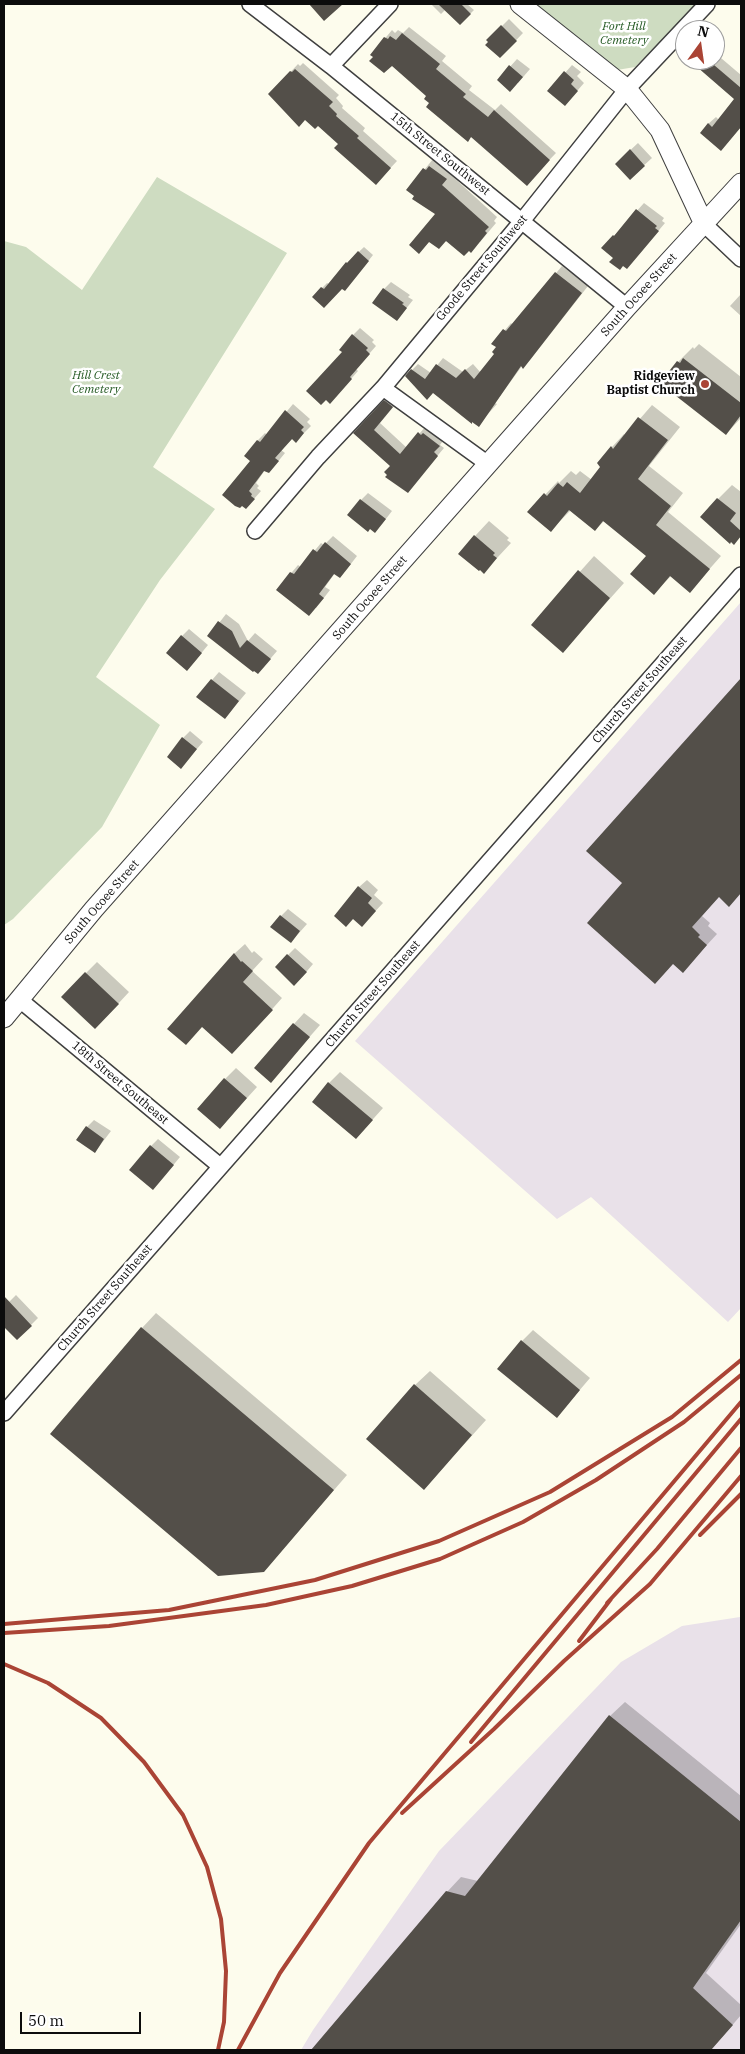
<!DOCTYPE html>
<html>
<head>
<meta charset="utf-8">
<style>
  body { margin:0 }
  #map { position:relative; width:745px; height:2054px; overflow:hidden; background:#fdfced; font-family:"IBM Plex Serif",serif }
  canvas { display:block }
  .frame { position:absolute; inset:0; border:5px solid #0c0c0c; pointer-events:none }
  .north { position:absolute; left:675px; top:20px; width:50px; height:50px; box-sizing:border-box; background:#fff; border:1px solid #9e9e9e; border-radius:50%; rotate:14deg; font-size:14px; font-weight:700; line-height:20px; text-align:center; color:#0c0c0c }
  .north::after { content:''; display:block; margin:auto; width:18px; height:22px; background:#aa4435; clip-path:polygon(50% 0,100% 100%,50% 72%,0 100%) }
  .scale { position:absolute; left:20px; top:2012px; width:121px; height:22px; box-sizing:border-box; border:2px solid #0c0c0c; border-top:0; padding-left:6px; font-size:15px; line-height:18px; white-space:nowrap; color:#0c0c0c; -webkit-text-stroke:4px #fff; paint-order:stroke }
</style>
</head>
<body>
<div id="map">
<canvas width="745" height="2054"></canvas>
<div class="frame"></div>
<div class="north">N</div>
<div class="scale">50 m</div>
</div>
<script>
const g = document.querySelector('canvas').getContext('2d');
g.lineJoin = 'round';
function fillPath(path, color) { g.fillStyle = color; g.fill(path, 'evenodd'); }
const poly = rows => new Path2D(rows.map(r => 'M' + r).join(''));
function stroke(path, color, width, dash) { g.strokeStyle = color; g.lineWidth = width; g.lineCap = dash ? 'butt' : 'round'; g.setLineDash(dash || []); g.stroke(path); }
function write(font, color, halo, rows, align = 'center') {
  g.font = font + ' "IBM Plex Serif",serif'; g.lineWidth = 5; g.setLineDash([]); g.textBaseline = 'middle'; g.strokeStyle = halo; g.fillStyle = color; for (const [text, x, y, turn = 0] of rows) {
    g.save(); g.translate(x, y); g.rotate((+turn || 0) * Math.PI / 180); g.textAlign = isNaN(turn) ? turn : align; if (halo) g.strokeText(text, 0, 0); g.fillText(text, 0, 0); g.restore();
  }
}
fillPath(poly([
  [741,602,741,1308,728,1322,591,1197,557,1219,355,1041],
  [740,1617,741,2050,301,2050,313,2030,439,1851,621,1662,682,1626]
]), '#e9e1e9');
fillPath(poly([
  [536,4,697,4,635,67,617,70],
  [157,177,287,253,153,467,215,509,160,580,96,677,160,725,102,827,13,919,4,925,4,241,26,247,82,290]
]), '#cedcc1');
fillPath(poly([
  [431,4,467,4,474,10,460,24,446,9,441,14],
  [509,19,523,33,500,57,488,40],
  [409,27,446,56,442,61,472,86,469,90,495,110,501,104,556,153,533,177,472,136,468,140,430,103,428,96,392,64,372,54,392,30,395,33,398,30,403,33],
  [715,48,723,55,721,58,741,75,741,127,721,150,708,124,716,117,719,120,736,98,691,60,715,60],
  [517,59,530,69,518,83,498,80],
  [303,63,339,95,336,98,343,106,342,108,365,128,363,131,397,161,383,176,318,124,270,94,298,64,300,66],
  [572,65,581,72,577,76,584,83,572,97,549,91],
  [638,143,652,158,630,178,623,157],
  [433,159,455,169,451,175,497,217,494,221,496,223,480,242,430,241,419,252,437,214,408,190],
  [644,203,664,218,662,221,665,223,634,260,615,257,603,248],
  [364,247,373,255,350,284,313,297,327,283,329,284,347,263],
  [562,266,588,286,530,360,523,367,522,366,495,403,497,404,478,425,412,370,418,364,431,373,443,358,463,372,473,364,481,373,496,354,497,347,493,344,511,323,513,325],
  [391,282,410,295,408,297,413,300,397,320,384,289],
  [741,294,741,316,730,306],
  [360,328,374,340,372,342,376,346,356,369,358,371,337,395,326,399,343,352,353,335],
  [699,344,741,377,741,418,726,434,665,379,678,362,693,347,694,349],
  [392,395,399,400,380,423,407,448,426,426,445,438,440,445,444,448,408,491,391,466,355,433],
  [293,404,310,419,307,422,311,426,296,441,293,438,281,450,285,453,276,464,265,470,256,483,259,486,257,488,261,491,246,508,252,461,246,456,258,440,265,433,267,435],
  [652,405,680,427,649,466,683,493,668,512,721,556,690,591,671,576,654,593,647,556,604,521,595,530,571,510,551,530,529,512,558,481,559,483,571,471,576,475,580,471,592,480,601,467,599,463,612,447,624,434,625,436],
  [732,485,741,492,741,536,734,543,718,499],
  [368,493,392,511,382,524,361,500],
  [489,521,509,538,507,540,511,543,484,572,475,536],
  [333,536,357,556,347,569,335,573,325,587,330,590,316,608,277,590,298,565,301,567,321,543,324,545],
  [594,556,624,583,563,651,533,624],
  [226,614,239,624,248,641,255,633,277,651,265,665,209,636],
  [189,629,208,645,194,662,182,636],
  [219,672,246,693,225,718,212,680],
  [741,680,741,892,729,905,719,896,702,916,710,923,708,926,717,934,693,960,624,883,588,851],
  [190,731,203,742,181,767,183,738],
  [367,880,378,890,374,895,383,903,369,918,359,887],
  [288,909,307,924,291,942,281,916],
  [245,944,252,953,254,951,263,959,252,971,282,998,243,1042,203,1026,234,954],
  [295,948,313,964,302,977,276,967],
  [97,962,129,992,106,1017,86,973],
  [304,1013,320,1025,271,1081,294,1024],
  [236,1068,257,1087,220,1128,225,1079],
  [340,1072,383,1108,356,1138,329,1083],
  [94,1120,111,1131,95,1152,87,1127],
  [158,1139,180,1157,160,1181,151,1146],
  [16,1295,38,1318,17,1339,4,1325,4,1307],
  [156,1313,347,1475,264,1571,142,1328],
  [533,1330,590,1378,567,1405,522,1341],
  [430,1371,486,1420,424,1489,415,1385],
  [625,1702,741,1796,741,1924,706,1973,741,2005,741,2015,711,2050,313,2050,447,1892,461,1877,478,1881,610,1716]
]), '#0003');
fillPath(poly([
  [309,4,343,4,324,21],
  [438,4,461,4,471,14,460,25],
  [501,25,517,41,500,58,485,45,488,42,486,40],
  [402,33,440,64,436,69,466,94,463,97,488,117,494,110,550,160,527,186,471,137,468,142,426,107,429,103,424,99,426,96,392,66,384,73,369,61,373,57,370,55,384,37,388,39,390,36,396,40],
  [689,60,719,60,714,65,741,88,741,127,721,151,700,133,708,123,712,127,734,99],
  [509,65,523,77,510,92,497,80],
  [295,69,333,102,329,106,337,114,336,116,359,136,357,138,391,168,376,185,334,148,338,144,318,126,315,129,305,120,299,127,268,94,290,71,292,72],
  [564,71,574,80,571,84,578,91,565,106,547,91],
  [630,149,645,166,630,180,615,164],
  [429,166,447,179,442,185,489,227,485,231,487,233,471,253,469,251,464,256,446,241,439,249,429,242,419,254,409,245,435,214,412,199,414,196,406,190,423,168,426,170],
  [636,209,657,226,655,228,659,231,627,269,623,266,620,270,609,262,613,258,601,248,613,235,614,236],
  [358,251,369,261,345,291,342,289,324,308,312,297,321,287,324,289,346,262,347,263],
  [555,272,582,293,523,369,521,366,479,427,472,422,472,424,433,393,427,400,405,376,411,369,425,379,436,364,456,378,465,369,474,379,494,354,492,352,496,347,491,344,503,329,506,331],
  [383,288,404,303,402,304,407,308,397,321,372,303],
  [352,334,368,348,366,350,370,354,350,377,352,379,330,404,326,400,321,405,306,391,342,352,339,350],
  [683,358,741,403,741,415,726,435,662,385,665,381,663,379,677,361,680,363],
  [384,400,393,407,374,430,400,454,418,432,421,435,423,433,440,446,434,452,438,456,408,493,385,477,387,475,384,472,390,466,353,433],
  [285,410,304,427,301,430,304,433,296,443,292,439,275,458,279,461,269,473,264,471,249,491,252,494,251,496,255,499,246,509,242,506,240,508,235,506,222,495,250,461,244,456,257,440,260,442],
  [638,417,668,440,638,479,671,506,656,525,710,569,690,593,670,576,654,595,630,574,646,556,603,521,595,531,569,510,551,532,527,512,544,493,547,496,558,483,563,487,567,482,580,493,600,467,597,463,611,446,613,449],
  [717,498,736,513,730,521,741,531,741,536,734,545,731,542,730,544,700,517],
  [360,499,386,519,375,533,370,529,368,532,347,515],
  [474,535,495,553,493,555,497,558,484,574,480,570,479,571,458,554],
  [325,542,351,564,340,578,334,574,319,594,324,598,309,616,276,590,290,572,294,574,313,549,317,552],
  [578,570,610,598,563,653,531,625],
  [218,621,232,631,240,648,247,640,271,659,258,674,254,671,253,672,207,636],
  [181,635,202,653,187,671,166,653],
  [741,678,741,893,729,907,719,897,692,927,700,935,698,937,707,945,683,973,673,964,655,984,587,923,622,883,586,851],
  [211,679,239,701,225,719,196,697],
  [182,737,197,749,181,769,167,757],
  [358,886,372,898,368,903,376,911,362,927,353,919,346,927,334,916],
  [280,915,300,931,291,943,270,927],
  [234,953,241,962,242,961,253,971,243,982,273,1010,232,1054,202,1027,186,1045,167,1029],
  [287,954,307,972,294,986,275,967],
  [85,972,119,1004,95,1029,61,997],
  [293,1023,310,1037,271,1083,254,1068],
  [224,1078,247,1098,220,1129,197,1109],
  [328,1082,373,1120,356,1139,312,1102],
  [86,1126,104,1139,95,1153,76,1140],
  [150,1145,174,1165,153,1190,129,1170],
  [4,1296,32,1326,17,1340,4,1327],
  [141,1327,334,1490,264,1572,218,1576,50,1434],
  [521,1340,580,1390,557,1418,497,1369],
  [414,1384,472,1435,424,1490,366,1439],
  [609,1715,741,1822,741,1920,693,1988,733,2025,711,2050,311,2050,446,1891,465,1896]
]), '#534f49');
const minor = poly([
  [250,4,331,66,627,307],
  [331,66,390,4],
  [704,224,741,259],
  [383,388,488,464],
  [255,531,318,457,383,388,522,221,627,89,707,4],
  [20,1000,220,1166],
  [4,1413,741,575]
]);
const tertiary = poly([
  [520,4,627,89,660,130,704,224],
  [4,1018,94,909,627,307,741,183]
]);
stroke(minor, '#3f3f3f', 18);
stroke(tertiary, '#3f3f3f', 21);
stroke(minor, '#fff', 15);
stroke(tertiary, '#fff', 19);
stroke(poly([
  [700,1535,741,1494],
  [607,1603,657,1549,741,1448],
  [4,1624,169,1610,315,1580,439,1541,550,1492,672,1417,741,1360],
  [4,1633,109,1626,266,1605,352,1586,440,1559,523,1522,596,1480,684,1422,741,1375],
  [579,1641,611,1599],
  [4,1664,48,1683,101,1718,144,1762,183,1815,207,1867,221,1919,226,1971,224,2022,218,2050],
  [471,1742,741,1419],
  [402,1813,494,1729,564,1661,650,1584,741,1476],
  [238,2050,280,1973,369,1843,741,1402]
]), '#aa4435', 4);
for (const [x, y, r, color] of [
  [705,384,5,"#aa4435"]
]) { const dot = new Path2D(); dot.arc(x, y, r, 0, 2 * Math.PI); g.fillStyle = color; g.fill(dot); stroke(dot, '#fff', 2); }
write('italic 12px', '#265b25', '#fff', [
  ["Fort Hill",624,27],
  ["Cemetery",624,41],
  ["Hill Crest",96,376],
  ["Cemetery",96,390]
]);
write('12px', '#0c0c0c', '#fff', [
  ["15th Street Southwest",440,154,39],
  ["Goode Street Southwest",482,268,-50],
  ["South Ocoee Street",639,295,-48],
  ["South Ocoee Street",370,598,-49],
  ["Church Street Southeast",640,690,-49],
  ["South Ocoee Street",102,902,-49],
  ["Church Street Southeast",373,994,-49],
  ["18th Street Southeast",120,1083,40],
  ["Church Street Southeast",105,1298,-49]
]);
write('bold 12px', '#0c0c0c', '#fff', [
  ["Ridgeview",695,377],
  ["Baptist Church",695,391]
], 'right');
</script>
</body>
</html>
